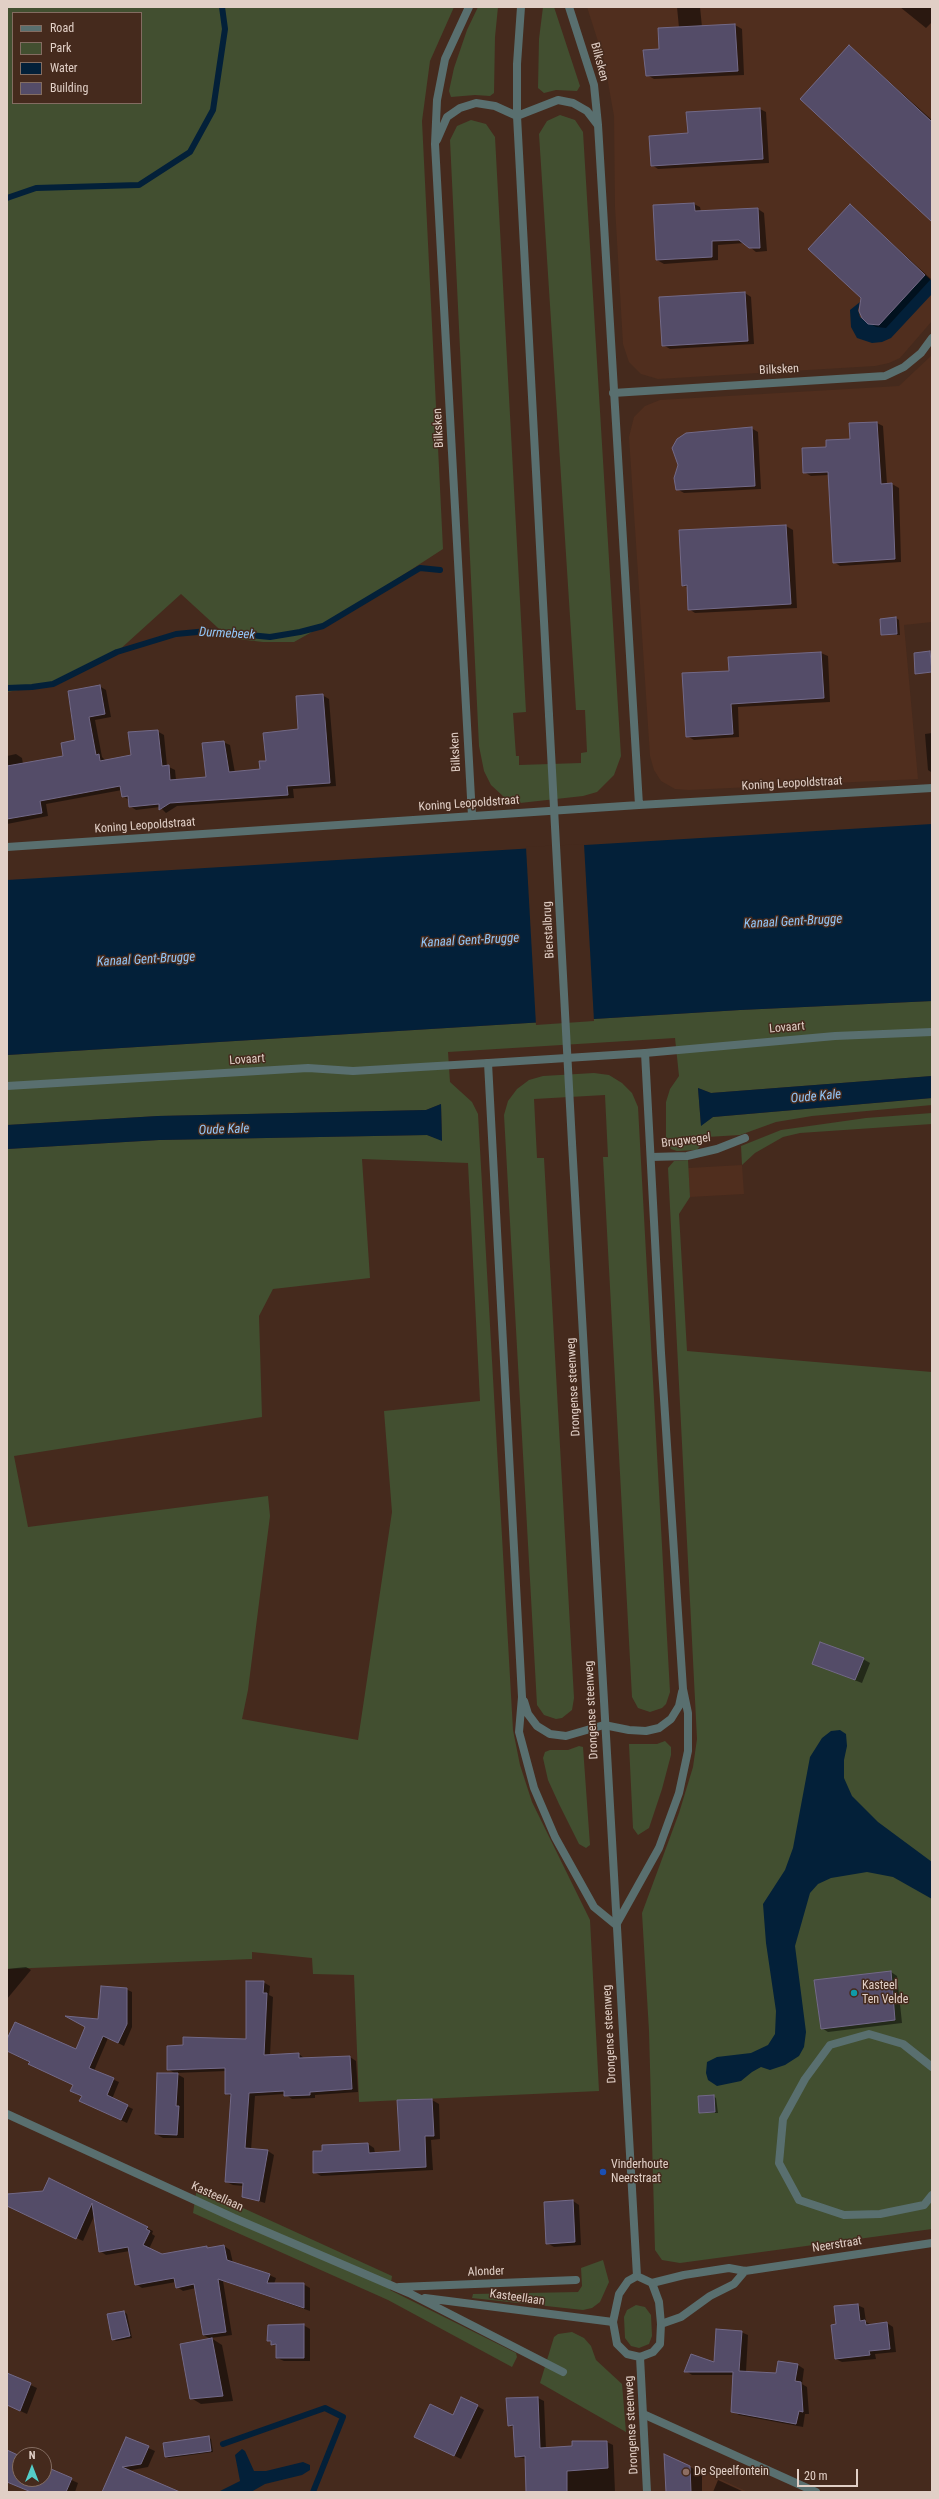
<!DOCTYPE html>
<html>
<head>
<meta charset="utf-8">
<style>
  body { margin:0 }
  #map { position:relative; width:939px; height:2499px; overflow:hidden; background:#452a1d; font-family:"Roboto Condensed",sans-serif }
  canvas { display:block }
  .frame { position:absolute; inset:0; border:8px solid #e1cfc6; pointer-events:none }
  .legend { position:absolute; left:12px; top:12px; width:130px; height:92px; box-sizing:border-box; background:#452a1d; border:1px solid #836c61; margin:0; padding:5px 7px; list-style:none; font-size:12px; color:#e1cfc6 }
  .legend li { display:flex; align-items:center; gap:8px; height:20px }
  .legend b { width:20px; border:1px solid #836c61 }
  .north { position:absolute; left:12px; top:2447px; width:40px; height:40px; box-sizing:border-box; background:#452a1d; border:1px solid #836c61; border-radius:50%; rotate:0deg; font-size:11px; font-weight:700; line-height:16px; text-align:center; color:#e1cfc6 }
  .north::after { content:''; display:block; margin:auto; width:14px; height:18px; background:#54cdc7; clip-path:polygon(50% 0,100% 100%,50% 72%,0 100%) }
  .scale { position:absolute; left:797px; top:2469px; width:61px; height:18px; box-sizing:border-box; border:2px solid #e1cfc6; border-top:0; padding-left:5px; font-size:12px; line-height:14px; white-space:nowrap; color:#e1cfc6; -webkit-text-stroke:3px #452a1d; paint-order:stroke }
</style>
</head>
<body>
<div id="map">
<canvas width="939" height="2499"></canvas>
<div class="frame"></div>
<ul class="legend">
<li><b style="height:5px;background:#596f6f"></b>Road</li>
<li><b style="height:11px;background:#424f30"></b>Park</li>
<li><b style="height:11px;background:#032039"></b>Water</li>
<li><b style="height:11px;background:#544c68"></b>Building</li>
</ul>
<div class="north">N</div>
<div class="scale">20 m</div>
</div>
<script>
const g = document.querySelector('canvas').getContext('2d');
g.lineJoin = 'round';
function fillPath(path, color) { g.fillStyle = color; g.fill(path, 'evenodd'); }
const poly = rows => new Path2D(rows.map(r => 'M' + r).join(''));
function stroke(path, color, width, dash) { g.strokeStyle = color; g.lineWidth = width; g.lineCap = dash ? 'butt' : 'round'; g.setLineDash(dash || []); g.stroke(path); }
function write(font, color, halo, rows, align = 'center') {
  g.font = font + ' "Roboto Condensed",sans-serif'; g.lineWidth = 3; g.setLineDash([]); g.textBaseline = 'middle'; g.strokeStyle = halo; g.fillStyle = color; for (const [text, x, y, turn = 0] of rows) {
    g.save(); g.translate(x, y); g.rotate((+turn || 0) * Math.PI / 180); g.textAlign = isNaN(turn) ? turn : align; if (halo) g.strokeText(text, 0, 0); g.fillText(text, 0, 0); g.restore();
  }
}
fillPath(poly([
  [587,7,932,7,932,321,900,358,889,363,875,366,658,379,641,374,629,362,623,344,615,207,614,116,604,60],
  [932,355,932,622,904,625,918,779,689,790,675,789,661,781,654,770,650,756,629,437,634,417,645,406,660,400,899,386],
  [742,1165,744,1194,690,1197,688,1168],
  [664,2453,748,2492,666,2492]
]), '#502e1e');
fillPath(poly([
  [7,7,454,7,430,61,422,121,443,549,335,619,294,642,263,642,229,638,181,594,117,652,53,684,7,692],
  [13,13,141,13,141,103,13,103],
  [478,7,498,7,495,37,494,93,490,96,475,95,451,97,449,91,454,68,467,30],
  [543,7,554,7,580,86,577,91,556,90,544,93,538,88,539,39],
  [560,115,575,120,583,132,621,756,614,775,597,792,583,796,520,803,504,797,491,785,484,771,479,746,450,140,457,126,471,120,486,124,495,137,526,712,513,713,516,756,519,756,519,765,581,763,581,753,587,752,585,710,576,710,539,134,547,121],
  [932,1001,932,1076,711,1093,698,1088,701,1125,713,1117,932,1098,932,1105,812,1116,776,1122,740,1135,707,1137,697,1150,677,1151,671,1149,666,1143,666,1102,670,1089,679,1076,675,1038,448,1052,450,1082,472,1102,478,1114,513,1730,520,1765,532,1802,590,1920,599,2091,359,2102,354,1975,313,1974,312,1958,252,1952,252,1959,7,1969,7,1149,159,1140,427,1135,442,1140,441,1104,426,1110,158,1116,7,1125,7,1055,740,1010],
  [362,1159,468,1163,480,1401,384,1411,392,1512,358,1740,242,1719,248,1690,270,1516,268,1496,28,1527,14,1456,262,1417,259,1316,273,1289,370,1278],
  [594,1073,609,1075,622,1083,632,1093,638,1107,670,1692,666,1704,662,1708,650,1712,638,1708,632,1697,603,1157,608,1157,605,1095,534,1099,537,1158,544,1158,574,1698,572,1710,562,1718,556,1719,544,1715,537,1705,504,1115,508,1101,517,1089,529,1080,543,1076],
  [932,1113,932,1124,800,1133,783,1137,755,1153,742,1165,741,1146,781,1130,866,1118],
  [688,1160,690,1197,679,1214,687,1351,932,1372,932,2229,680,2263,662,2260,655,2250,649,2031,642,1913,679,1813,693,1767,697,1739,668,1168,674,1161],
  [665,1741,671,1747,671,1755,662,1789,649,1828,638,1835,633,1828,629,1744,657,1744],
  [579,1746,583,1747,590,1845,586,1848,579,1844,559,1804,548,1780,543,1758,545,1752,550,1750,568,1750],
  [197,2187,392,2276,390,2290,516,2353,517,2357,512,2367,388,2300,193,2213],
  [603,2260,609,2282,600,2302,592,2308,583,2310,472,2298,473,2294,578,2292,582,2286,581,2268],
  [636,2305,645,2307,651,2315,652,2336,649,2344,639,2348,631,2346,625,2338,624,2317,627,2310],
  [572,2332,584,2338,591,2346,596,2360,622,2384,626,2432,540,2383,554,2337,558,2334]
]), '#424f30');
fillPath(poly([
  [925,275,932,281,932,294,891,338,882,342,872,343,857,338,851,327,850,310,860,302,858,310,860,317,866,322,879,325],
  [932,824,932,1001,740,1010,7,1055,7,880],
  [932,1076,932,1098,713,1117,701,1126,698,1088,711,1093],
  [441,1104,442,1141,427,1135,159,1140,7,1149,7,1125,158,1116,426,1110],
  [840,1730,846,1734,847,1746,844,1760,844,1778,852,1796,878,1822,932,1862,932,1899,893,1877,867,1872,831,1878,818,1884,810,1893,795,1946,806,2032,804,2047,799,2056,785,2065,770,2070,761,2067,752,2072,741,2081,717,2086,708,2080,706,2073,707,2062,717,2057,751,2053,768,2045,775,2034,776,2011,766,1943,763,1904,785,1870,793,1848,810,1757,822,1738,831,1731],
  [242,2449,245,2451,254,2471,266,2471,303,2462,310,2465,310,2470,302,2475,265,2484,251,2492,218,2492,240,2481,235,2455]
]), '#032039');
fillPath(poly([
  [584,844,594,1021,536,1025,526,847]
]), '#452a1d');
fillPath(poly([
  [677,7,700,7,702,27,735,25,742,29,744,75,654,79,647,75,660,50,679,28],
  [900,7,932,7,932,22,926,28],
  [849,46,932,120,932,221],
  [760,109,766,112,769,163,658,169,652,165,689,134],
  [694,204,700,207,701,212,758,209,764,213,767,251,756,252,745,243,718,245,718,260,664,264,657,260],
  [850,205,931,279,886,328,876,327,869,323,862,298],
  [745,293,751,297,754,344,670,349,663,345],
  [877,423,883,426,887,484,892,484,899,488,901,562,840,566,834,562,829,475,811,476,804,472,827,448,851,440],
  [751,428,758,432,761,489,684,493,677,489,712,430],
  [786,526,793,530,797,608,695,613,689,609,688,588,683,585],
  [896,618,899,620,900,635,882,635],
  [930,652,932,673,916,673,915,654],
  [821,653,828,656,830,702,738,707,739,737,694,740,687,736,730,672],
  [99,686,106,690,111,717,95,720,102,757,106,761,132,756,157,731,164,735,167,766,175,770,176,780,207,778,223,742,230,745,235,773,261,770,299,730,322,695,329,699,336,786,293,789,294,798,177,806,166,813,160,807,136,810,130,806,129,800,123,796,122,790,46,804,48,816,7,824,7,756,16,754,22,758,23,764,65,757,76,741],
  [932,733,932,772,931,772,928,770,925,734],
  [863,1659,870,1663,862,1683,813,1664],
  [26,1967,31,1970,7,1999,7,1969],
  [891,1972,897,1976,902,2023,828,2032,822,2028],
  [263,1982,270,1986,269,1995,273,1997,270,2055,299,2054,305,2059,350,2057,356,2061,358,2092,315,2095,315,2098,292,2099,285,2094,255,2096,251,2150,268,2151,274,2155,265,2203,243,2196,244,2186,233,2185,226,2182,232,2097,226,2093,226,2071,175,2073,184,2078,184,2138,163,2138,156,2134,176,2074,168,2069,247,2040],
  [126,1989,132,1992,132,2027,124,2046,108,2038,94,2071,119,2082,112,2099,133,2109,127,2123,86,2104,74,2085,7,2051,7,2042,76,2050],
  [713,2096,716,2098,718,2113,700,2113],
  [432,2100,439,2104,440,2139,431,2140,433,2170,321,2176,314,2172,368,2144,374,2148,375,2153,401,2152,398,2101],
  [49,2179,153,2231,152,2234,155,2236,149,2249,162,2255,206,2247,210,2249,224,2246,230,2250,233,2263,269,2275,276,2278,274,2284,303,2284,310,2288,310,2311,223,2281,232,2335,211,2338,222,2345,233,2401,201,2404,191,2398,211,2339,203,2335,196,2288,183,2291,177,2287,176,2282,142,2288,136,2284,130,2251,106,2255,100,2251,95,2214,83,2241,17,2210,43,2192],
  [573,2201,579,2205,581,2245,554,2247,547,2243],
  [857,2305,864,2308,866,2322,872,2325,887,2323,893,2327,896,2352,875,2354,876,2359,842,2362,836,2359,837,2325],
  [124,2312,127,2314,132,2338,116,2341,113,2339],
  [303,2325,310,2329,310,2361,284,2361,277,2358,277,2347,268,2340],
  [741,2332,748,2335,746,2372,777,2374,798,2365,804,2369,802,2384,807,2387,809,2414,805,2414,803,2427,739,2415,732,2411,734,2375,692,2375,686,2371,715,2363],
  [7,2374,37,2388,27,2414,7,2405],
  [538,2398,544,2401,546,2449,607,2442,613,2445,615,2492,527,2492,526,2459,516,2456,514,2428,509,2425,507,2399],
  [477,2406,484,2410,461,2459,422,2440,453,2417],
  [208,2437,211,2439,213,2452,169,2458,166,2457],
  [126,2438,155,2451,148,2467,127,2471,177,2492,108,2492],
  [7,2451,20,2457,20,2479,44,2479,44,2467,78,2483,75,2492,31,2492,7,2482],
  [689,2466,702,2474,702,2492,667,2492],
  [718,2480,744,2492,713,2492]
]), '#0007');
stroke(poly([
  [7,198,36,188,139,185,190,152,213,110,225,29,222,7],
  [7,688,32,687,53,684,117,652,176,634,208,631,270,637,300,632,323,626,420,568,440,570],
  [223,2444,325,2408,343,2417,313,2492]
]), '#032039', 6);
const building = poly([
  [735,24,738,71,646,76,643,50,659,49,658,28,735,24],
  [849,45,932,122,932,222,800,99,849,45],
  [760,108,763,159,651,166,649,136,688,133,686,112,760,108],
  [694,203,695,211,758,208,760,248,749,248,739,240,712,241,712,257,656,260,653,205,694,203],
  [850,204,925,275,879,325,868,324,862,318,859,311,861,298,808,249,850,204],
  [745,292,748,341,662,346,659,297,745,292],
  [877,422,881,484,892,483,895,559,833,563,828,472,803,473,802,448,826,447,826,440,850,439,849,423,877,422],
  [752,427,755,486,676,490,674,478,678,465,672,448,677,439,686,433,752,427],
  [786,525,791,604,688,610,687,585,682,586,679,530,786,525],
  [896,617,897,634,881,635,880,619,896,617],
  [930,651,932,672,915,674,914,653,930,651],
  [821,652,824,698,731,704,733,734,686,737,682,673,729,671,728,657,821,652],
  [100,685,105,714,89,717,96,755,99,754,100,761,131,755,128,732,158,730,162,766,169,765,170,780,206,777,202,743,224,741,229,772,260,769,259,761,266,761,263,733,298,729,296,696,323,694,330,783,287,786,288,795,170,803,159,810,159,804,129,807,128,796,122,797,120,786,40,801,42,813,7,819,7,766,63,756,61,743,75,740,68,691,100,685],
  [820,1642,864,1658,855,1680,812,1664,820,1642],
  [891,1971,895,2020,821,2029,814,1980,891,1971],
  [246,1981,264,1981,263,1993,267,1993,264,2055,299,2053,299,2058,350,2056,352,2089,310,2092,310,2095,284,2096,284,2091,249,2093,245,2148,268,2150,259,2201,242,2197,243,2183,225,2182,231,2094,225,2094,225,2068,167,2070,167,2046,183,2045,183,2037,246,2039,246,1981],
  [101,1986,127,1988,127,2024,118,2043,103,2036,89,2068,114,2078,107,2095,128,2105,121,2120,79,2101,82,2096,70,2091,73,2085,28,2064,30,2062,7,2051,7,2039,15,2022,76,2049,85,2027,65,2016,98,2019,101,1986],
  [157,2073,178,2073,176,2106,179,2106,177,2135,155,2134,157,2073],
  [714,2095,715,2112,699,2113,698,2096,714,2095],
  [432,2099,434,2136,425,2136,426,2167,313,2173,313,2151,322,2151,322,2145,368,2143,369,2153,400,2151,397,2100,432,2099],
  [49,2178,148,2227,146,2229,150,2231,143,2245,162,2254,207,2246,207,2248,224,2245,227,2260,270,2274,267,2283,304,2283,304,2308,218,2279,226,2332,203,2335,194,2284,176,2288,174,2278,135,2285,128,2247,99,2252,92,2203,76,2239,7,2206,7,2194,43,2191,49,2178],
  [573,2200,575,2242,546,2244,544,2202,573,2200],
  [858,2304,860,2321,865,2320,866,2325,887,2322,890,2349,869,2351,870,2355,835,2359,831,2325,836,2324,834,2306,858,2304],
  [124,2311,130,2336,112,2340,107,2314,124,2311],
  [304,2324,304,2358,276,2358,276,2344,271,2345,271,2341,267,2341,268,2325,304,2324],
  [716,2329,742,2331,739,2371,776,2373,778,2361,798,2364,795,2381,801,2382,803,2412,799,2411,796,2424,731,2412,733,2372,684,2372,691,2354,714,2362,716,2329],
  [212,2338,223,2396,190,2399,180,2344,212,2338],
  [7,2373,31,2383,20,2411,7,2405,7,2373],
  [461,2397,478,2405,454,2456,414,2437,430,2404,453,2415,461,2397],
  [538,2397,540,2448,572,2446,572,2441,607,2441,608,2468,567,2471,567,2492,526,2492,525,2456,515,2457,513,2425,508,2426,506,2398,538,2397],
  [209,2436,211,2451,165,2457,163,2443,209,2436],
  [126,2437,149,2446,141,2464,122,2467,180,2492,102,2492,126,2437],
  [7,2450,20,2456,20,2479,44,2479,44,2466,72,2478,66,2492,31,2492,7,2482,7,2450],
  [664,2454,690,2466,691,2492,666,2492,664,2454]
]);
fillPath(building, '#544c68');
stroke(building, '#726987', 1);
stroke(poly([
  [645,1053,835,1036,932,1032],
  [7,1086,308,1068,353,1071,488,1063],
  [651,1157,687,1156,717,1149,745,1138],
  [932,2067,903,2044,869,2034,830,2045,805,2079,783,2119,779,2163,799,2200,844,2215,880,2214,924,2205,932,2195]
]), '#596f6f', 8);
stroke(poly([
  [613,393,885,376,904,367,921,353,932,338],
  [645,1053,661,1353,683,1689,688,1713,688,1751,679,1793,659,1848,616,1925,594,1907,555,1837,534,1788,519,1732,522,1697,488,1063,645,1053],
  [524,1701,528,1714,537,1726,550,1734,566,1736,604,1725,629,1730,646,1731,659,1728,671,1719,679,1706,682,1692],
  [7,2114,234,2218,409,2293,563,2372],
  [652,2283,684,2275,729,2268,745,2271,932,2243],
  [399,2287,576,2280],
  [425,2298,613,2322],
  [661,2324,681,2317,710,2296,734,2284,745,2271],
  [643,2414,816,2492]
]), '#596f6f', 8);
stroke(poly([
  [469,7,445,59,437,100,435,144,472,816],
  [521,7,517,64,517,116,549,715],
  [569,7,594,85,598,125,639,805],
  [437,140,447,117,460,108,476,103,495,106,517,116,558,100,573,103,587,111,597,124],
  [7,847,639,805,932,788],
  [572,1143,637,2276],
  [637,2276,652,2283,659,2302,661,2324,660,2344,653,2352,640,2357,627,2354,617,2344,613,2322,619,2294,628,2281,637,2276],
  [640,2357,647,2492]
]), '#596f6f', 8);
stroke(poly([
  [549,715,572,1143]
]), '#596f6f', 8);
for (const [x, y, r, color] of [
  [854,1993,4,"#0f9aa8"],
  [603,2172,4,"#1a4fb4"],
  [686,2472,4,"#8d6e63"]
]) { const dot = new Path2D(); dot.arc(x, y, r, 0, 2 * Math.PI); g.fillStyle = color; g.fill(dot); stroke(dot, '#452a1d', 1.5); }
write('12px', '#e1cfc6', '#452a1d', [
  ["Bilksken",599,62,75],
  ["Bilksken",779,370,-3],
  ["Bilksken",439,428,-93],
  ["Bilksken",456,752,-93],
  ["Koning Leopoldstraat",792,784,-3],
  ["Koning Leopoldstraat",469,804,-4],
  ["Koning Leopoldstraat",145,826,-4],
  ["Bierstalbrug",549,930,-93],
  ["Lovaart",787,1028,-5],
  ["Lovaart",247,1060,-4],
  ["Brugwegel",686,1141,-7],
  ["Drongense steenweg",574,1387,-93],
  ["Drongense steenweg",592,1710,-93],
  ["Drongense steenweg",610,2034,-93],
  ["Kasteellaan",217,2197,24],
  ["Neerstraat",837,2245,-9],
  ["Alonder",486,2272,-2],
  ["Kasteellaan",517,2298,8],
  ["Drongense steenweg",632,2425,-93]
]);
write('12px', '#e1cfc6', '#452a1d', [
  ["Kasteel",862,1986],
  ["Ten Velde",862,2000],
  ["Vinderhoute",611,2165],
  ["Neerstraat",611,2179],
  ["De Speelfontein",694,2472]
], 'left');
write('italic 13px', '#92c6f8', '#452a1d', [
  ["Durmebeek",227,634,3],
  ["Kanaal Gent-Brugge",793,922,-3],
  ["Kanaal Gent-Brugge",470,941,-3],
  ["Kanaal Gent-Brugge",146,960,-3],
  ["Oude Kale",816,1097,-5],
  ["Oude Kale",224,1130,-2]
]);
</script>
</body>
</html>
